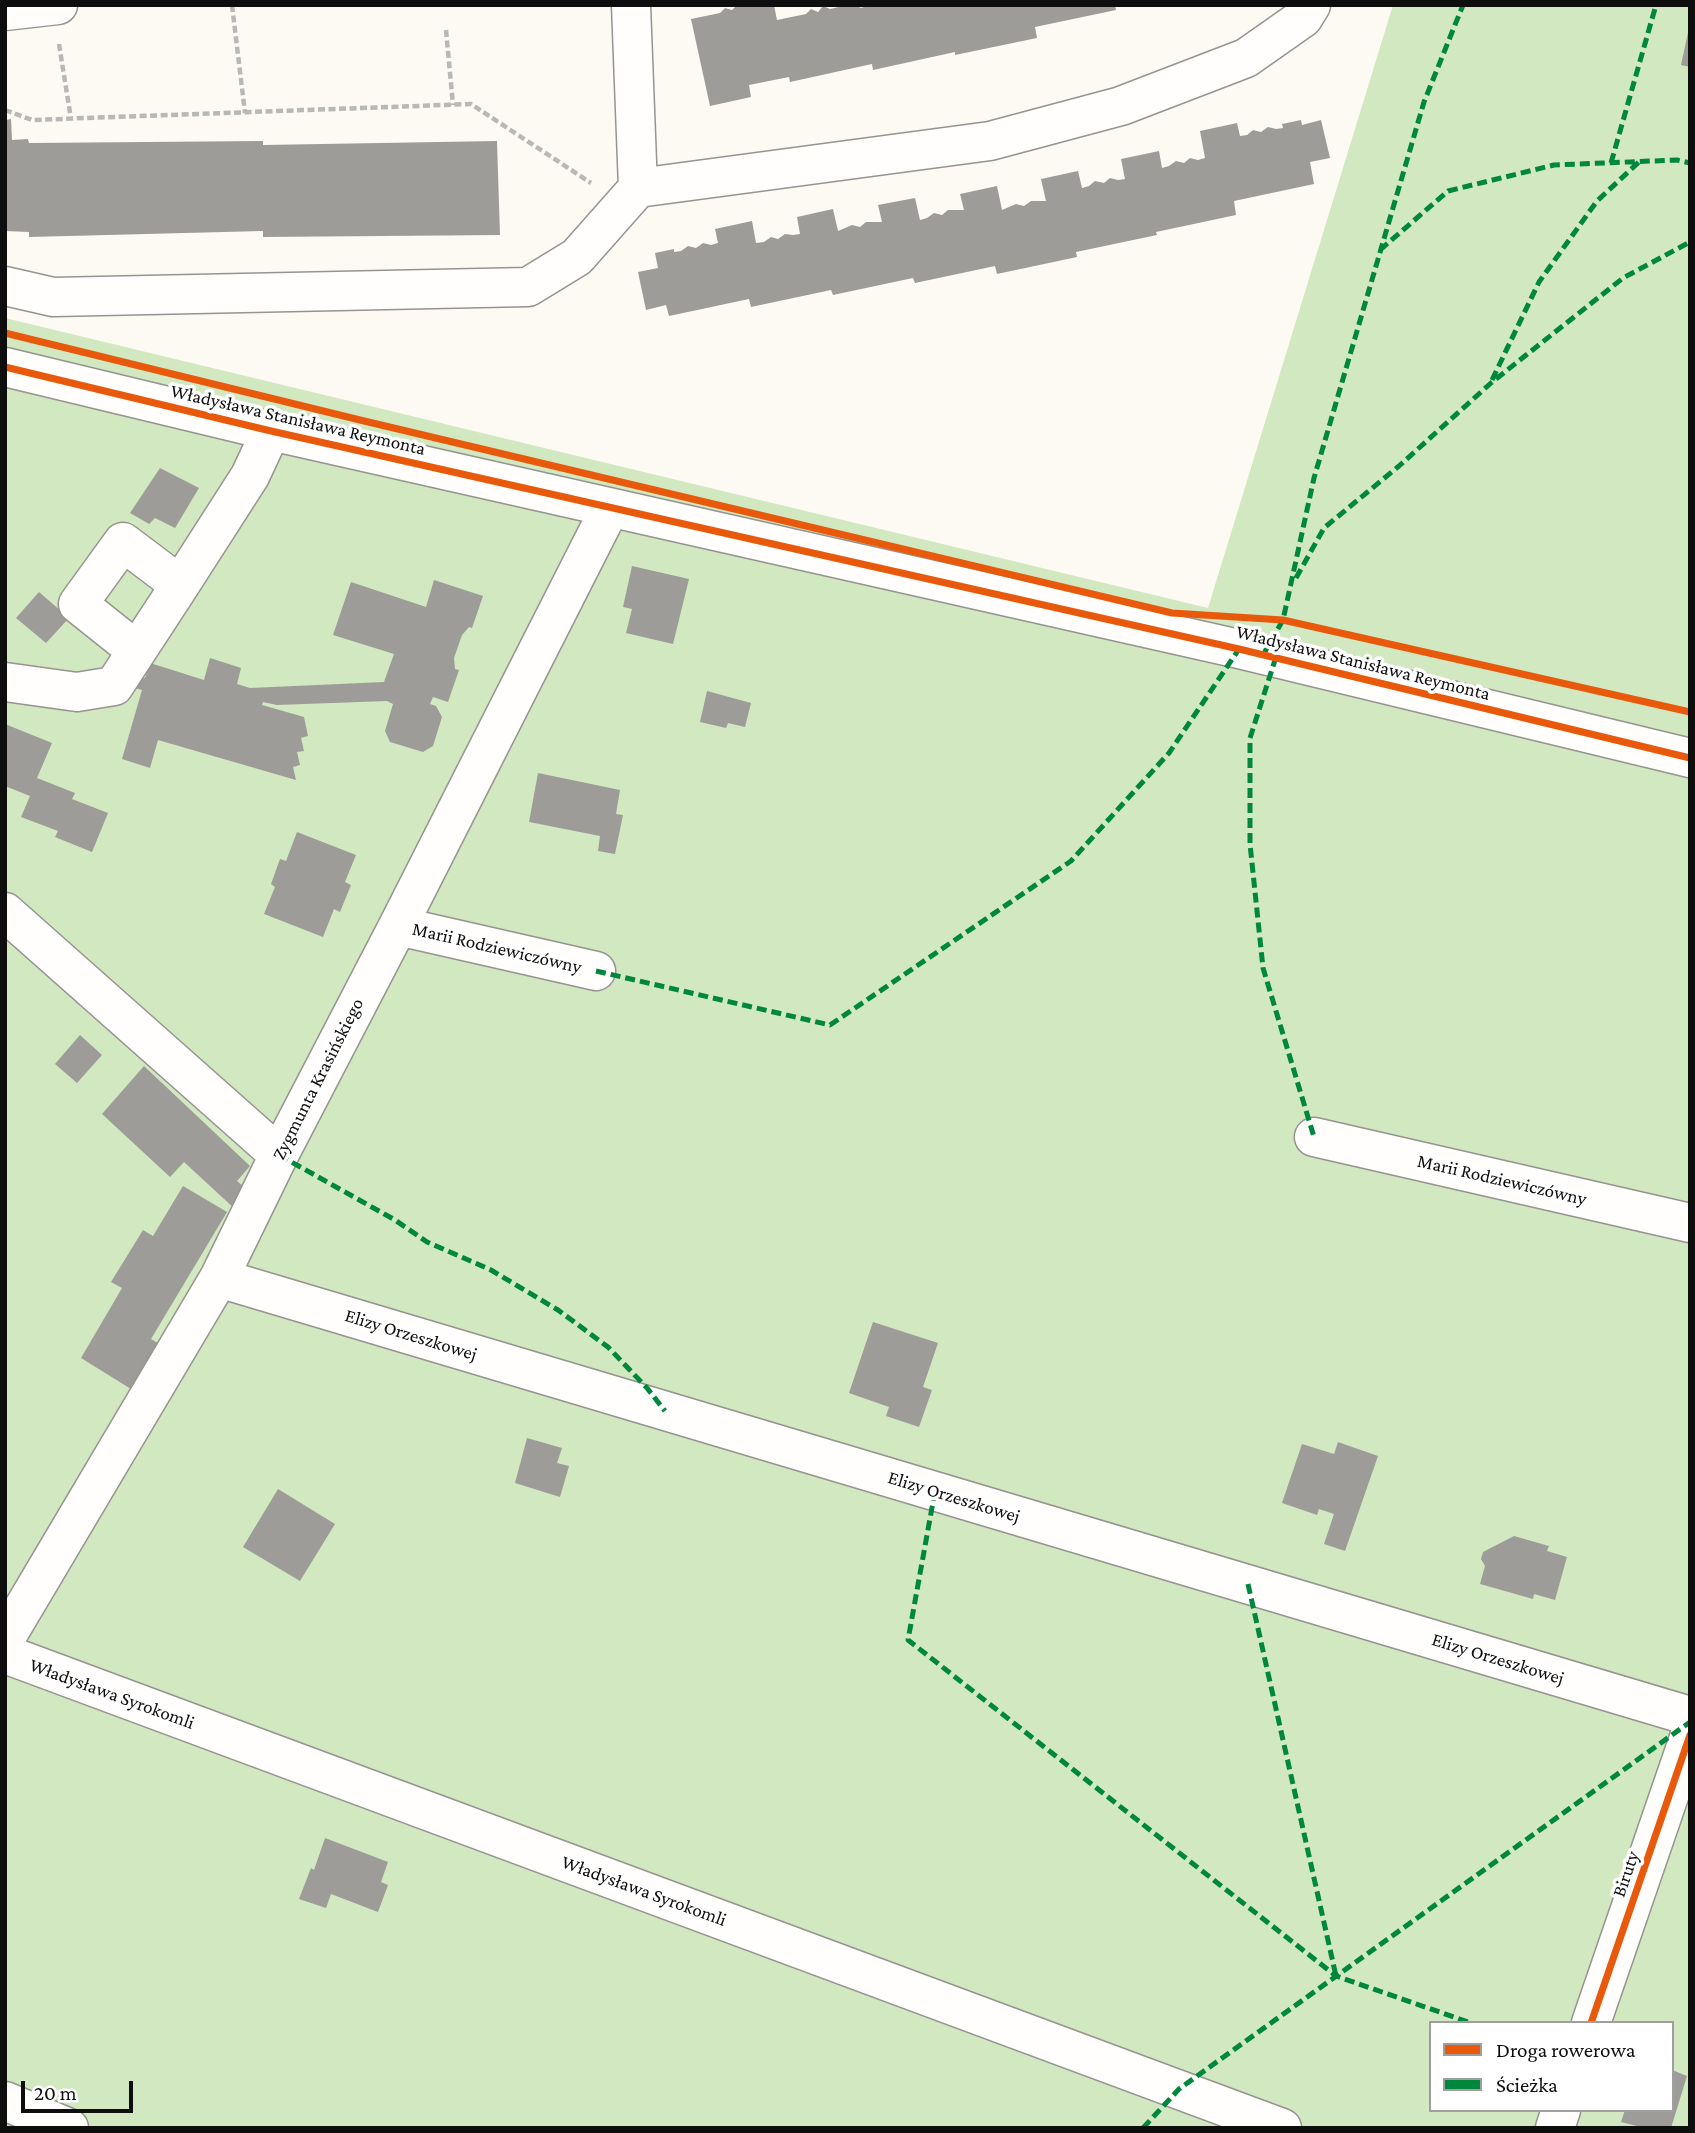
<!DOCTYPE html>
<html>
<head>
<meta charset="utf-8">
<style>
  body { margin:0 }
  #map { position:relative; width:1695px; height:2133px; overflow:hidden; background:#fcfaf2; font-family:"Crimson Pro",serif }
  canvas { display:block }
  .frame { position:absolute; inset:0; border:7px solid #0e0e0e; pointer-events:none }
  .legend { position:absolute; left:1429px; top:2021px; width:245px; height:91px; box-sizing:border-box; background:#fff; border:2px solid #9f9f9f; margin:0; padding:9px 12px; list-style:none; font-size:21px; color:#0e0e0e }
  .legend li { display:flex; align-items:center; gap:14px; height:35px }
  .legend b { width:35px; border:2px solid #9f9f9f }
  .scale { position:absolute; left:21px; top:2081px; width:112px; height:32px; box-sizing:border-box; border:4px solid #0e0e0e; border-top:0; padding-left:9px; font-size:21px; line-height:24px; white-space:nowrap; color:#0e0e0e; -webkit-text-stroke:5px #fff; paint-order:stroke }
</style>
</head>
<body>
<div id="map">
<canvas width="1695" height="2133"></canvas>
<div class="frame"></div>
<ul class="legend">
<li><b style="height:9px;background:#e8590c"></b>Droga rowerowa</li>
<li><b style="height:9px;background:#00873e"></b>Ścieżka</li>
</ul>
<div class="scale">20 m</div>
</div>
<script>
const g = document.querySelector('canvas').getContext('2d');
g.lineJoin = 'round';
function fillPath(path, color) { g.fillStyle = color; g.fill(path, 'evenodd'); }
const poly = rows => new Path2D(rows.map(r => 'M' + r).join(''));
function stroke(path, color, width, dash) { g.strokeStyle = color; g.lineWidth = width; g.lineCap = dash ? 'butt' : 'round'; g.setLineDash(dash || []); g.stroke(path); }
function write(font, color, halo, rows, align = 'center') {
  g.font = font + ' "Crimson Pro",serif'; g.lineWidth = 7; g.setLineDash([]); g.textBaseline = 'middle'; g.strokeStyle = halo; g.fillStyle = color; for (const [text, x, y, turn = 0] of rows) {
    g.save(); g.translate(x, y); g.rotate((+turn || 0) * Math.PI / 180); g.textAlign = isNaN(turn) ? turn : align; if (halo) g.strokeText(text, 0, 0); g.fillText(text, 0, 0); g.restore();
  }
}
fillPath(poly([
  [1393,5,1690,5,1690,2128,5,2128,5,318,1208,608],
  [1431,2023,1672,2023,1672,2110,1431,2110]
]), '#d1e8c0');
fillPath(poly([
  [737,5,745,7,774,5,777,20,806,14,811,9,818,12,823,6,830,9,847,5,859,5,860,8,874,5,1115,5,1116,10,1035,27,1037,38,955,55,955,52,873,70,872,64,790,82,789,77,749,85,751,97,710,106,691,19,720,13,725,8,732,10],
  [1689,28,1690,28,1690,67,1681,65],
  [11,119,12,140,28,139,29,143,263,141,263,145,497,141,500,235,263,237,263,231,29,237,29,232,5,231,5,120],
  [1301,120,1302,125,1321,120,1330,158,1310,162,1314,184,1234,201,1236,215,1156,232,1157,235,1076,252,1077,257,997,274,995,266,915,283,913,278,833,295,831,290,751,307,749,299,669,316,666,305,646,310,638,272,658,268,655,253,674,249,674,252,681,251,688,246,696,248,703,243,711,245,718,243,715,229,752,221,756,243,764,242,771,237,778,239,785,234,793,235,800,234,797,217,833,209,838,231,852,225,860,227,866,222,882,222,878,205,915,198,920,220,927,218,934,213,942,215,948,210,964,210,960,194,997,186,1002,210,1016,204,1024,206,1031,201,1046,201,1041,179,1078,171,1082,188,1089,186,1095,181,1104,183,1110,178,1118,180,1125,179,1121,159,1159,151,1162,168,1169,166,1176,161,1184,163,1190,158,1198,160,1205,158,1200,131,1237,123,1240,136,1247,135,1253,130,1261,132,1268,127,1276,129,1283,128,1282,124],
  [160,468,199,488,175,528,155,518,149,524,130,513],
  [632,566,689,579,673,644,626,633,632,609,623,607],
  [434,580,483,596,472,628,469,627,462,635,454,658,455,669,459,670,448,702,433,697,430,704,436,706,442,717,433,746,423,752,390,742,385,731,393,704,387,701,277,705,263,702,262,705,304,717,308,736,301,738,304,751,297,752,300,765,293,767,296,780,158,740,150,768,122,759,142,690,130,687,134,675,145,678,150,663,204,680,210,658,241,668,237,684,250,688,384,682,394,654,333,635,351,582,426,607],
  [39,592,69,618,46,643,16,618],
  [707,691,751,703,745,727,728,723,726,728,700,722],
  [5,724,52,743,37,778,75,793,72,799,108,813,92,852,55,837,58,831,21,817,30,796,5,786],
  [538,773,620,790,616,814,623,815,615,854,598,851,600,836,529,822],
  [297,832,356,855,345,882,351,885,340,912,334,909,323,937,264,914,275,887,271,884,280,859,286,861],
  [80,1035,102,1055,77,1083,55,1064],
  [144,1066,250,1166,237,1181,250,1192,235,1209,184,1162,170,1177,102,1114],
  [183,1186,227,1212,151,1339,158,1343,131,1389,81,1358,122,1288,111,1282,143,1230,153,1236],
  [873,1322,938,1343,923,1387,932,1390,919,1427,886,1416,889,1407,849,1393],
  [527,1438,562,1448,557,1463,569,1466,560,1497,515,1483],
  [1338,1442,1378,1456,1345,1551,1324,1544,1334,1514,1319,1509,1317,1515,1282,1503,1302,1444,1334,1454],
  [278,1489,335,1524,300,1581,243,1547],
  [1514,1536,1549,1546,1547,1551,1567,1557,1555,1600,1534,1594,1533,1599,1480,1584,1485,1566,1481,1559,1483,1552],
  [325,1838,388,1862,381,1882,388,1885,378,1912,331,1894,326,1908,299,1899,311,1868,314,1870],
  [1672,2070,1687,2076,1671,2128,1636,2128,1637,2126,1621,2122,1625,2110,1672,2110]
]), '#9e9c98');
const minor = poly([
  [631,5,638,188],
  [5,11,58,5],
  [5,286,53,297,528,287,577,257,638,188,990,141,1121,106,1246,58,1303,18,1311,5],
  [5,367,271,431,1239,649,1690,758],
  [180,585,250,476,271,431],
  [5,682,77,692,114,686,180,585,123,542,78,604,137,651],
  [5,912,279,1155],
  [398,926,596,971],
  [1314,1137,1690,1223],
  [219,1278,1690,1716],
  [5,1639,219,1278,279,1155,398,926,610,508],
  [5,1654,1282,2128],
  [1591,2023,1690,1735],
  [5,2101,69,2128],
  [1555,2128,1561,2110]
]);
stroke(minor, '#959491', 41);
stroke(poly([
  [232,5,245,113],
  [446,30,453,105],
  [59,44,71,119],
  [5,110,32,120,471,104,591,183]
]), '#b8b8b6', 4.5, [7, 3.5]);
stroke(minor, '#fffefd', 38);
stroke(poly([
  [1611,163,1656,5],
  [1380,250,1448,191,1554,165,1677,160,1690,163],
  [1492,380,1539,282,1597,201,1640,161],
  [1296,578,1324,528,1399,466,1491,383,1623,278,1690,242],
  [1263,655,1283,620,1314,478,1424,102,1463,5],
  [1276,657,1250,738,1250,844,1263,968,1314,1137],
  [596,971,830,1025,1071,861,1169,753,1239,649],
  [279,1155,395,1220,427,1242,491,1270,558,1310,608,1347,647,1388,665,1411],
  [935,1491,908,1640,1336,1976,1471,2023],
  [1248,1584,1336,1976],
  [1143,2128,1179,2089,1690,1722]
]), '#00873e', 5, [10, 5]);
stroke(poly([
  [5,333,360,420,1172,613,1283,620,1690,712],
  [5,367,271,431,1239,649,1690,758],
  [1591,2023,1690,1735]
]), '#e8590c', 7);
write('19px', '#0e0e0e', '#fff', [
  ["Władysława Stanisława Reymonta",298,420,13],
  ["Władysława Stanisława Reymonta",1363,663,14],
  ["Marii Rodziewiczówny",497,948,13],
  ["Zygmunta Krasińskiego",318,1079,-63],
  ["Marii Rodziewiczówny",1502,1180,13],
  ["Elizy Orzeszkowej",411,1335,17],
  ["Elizy Orzeszkowej",954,1497,17],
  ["Elizy Orzeszkowej",1498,1659,17],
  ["Władysława Syrokomli",112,1694,20],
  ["Biruty",1626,1874,-71],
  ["Władysława Syrokomli",644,1891,20]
]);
</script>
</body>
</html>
